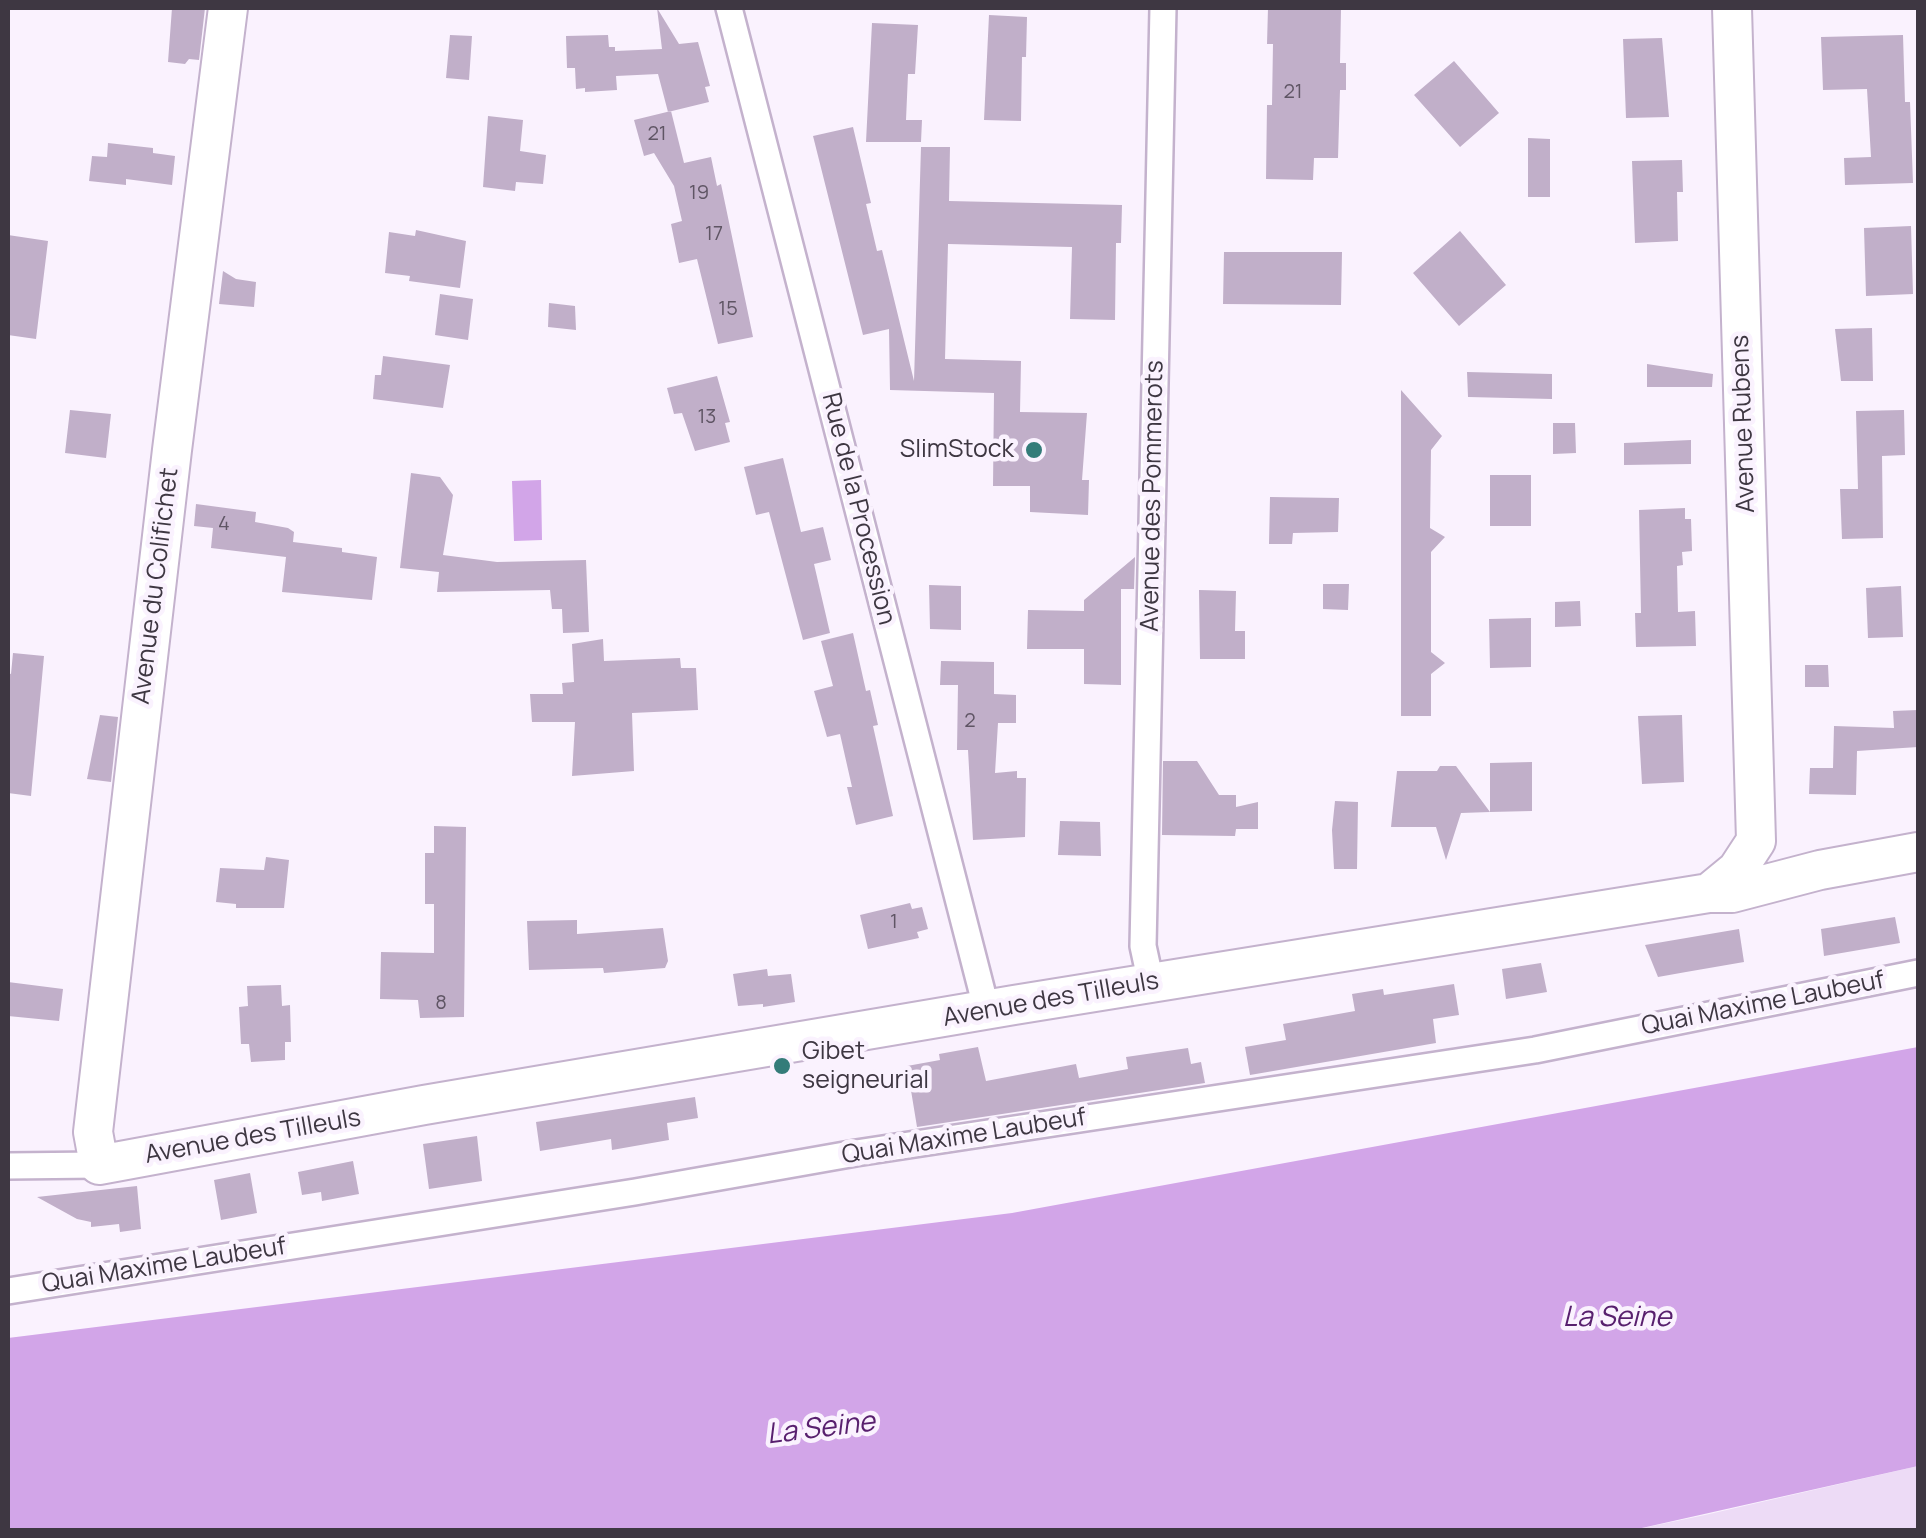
<!DOCTYPE html>
<html>
<head>
<meta charset="utf-8">
<style>
  body { margin:0 }
  #map { position:relative; width:1926px; height:1538px; overflow:hidden; background:#faf2fe; font-family:Manrope,sans-serif }
  canvas { display:block }
  .frame { position:absolute; inset:0; border:10px solid #3e3742; pointer-events:none }
</style>
</head>
<body>
<div id="map">
<canvas width="1926" height="1538"></canvas>
<div class="frame"></div>
</div>
<script>
const g = document.querySelector('canvas').getContext('2d');
g.lineJoin = 'round';
function fillPath(path, color) { g.fillStyle = color; g.fill(path, 'evenodd'); }
const poly = rows => new Path2D(rows.map(r => 'M' + r).join(''));
function stroke(path, color, width, dash) { g.strokeStyle = color; g.lineWidth = width; g.lineCap = dash ? 'butt' : 'round'; g.setLineDash(dash || []); g.stroke(path); }
function write(font, color, halo, rows, align = 'center') {
  g.font = font + ' Manrope,sans-serif'; g.lineWidth = 9; g.setLineDash([]); g.textBaseline = 'middle'; g.strokeStyle = halo; g.fillStyle = color; for (const [text, x, y, turn = 0] of rows) {
    g.save(); g.translate(x, y); g.rotate((+turn || 0) * Math.PI / 180); g.textAlign = isNaN(turn) ? turn : align; if (halo) g.strokeText(text, 0, 0); g.fillText(text, 0, 0); g.restore();
  }
}
fillPath(poly([
  [1918,1466,1918,1530,1633,1530,1705,1515]
]), '#eddbf6');
fillPath(poly([
  [541,480,542,540,514,541,512,481],
  [1918,1047,1918,1466,1633,1530,8,1530,8,1338,1012,1213]
]), '#d2a5e8');
fillPath(poly([
  [172,8,205,8,199,60,189,59,185,64,168,62],
  [657,8,679,44,698,42,710,86,705,87,709,102,668,112,658,74,616,76,617,90,585,92,585,88,576,89,575,68,567,68,566,36,608,35,609,47,615,47,615,51,662,49],
  [1268,8,1341,8,1340,63,1346,63,1346,90,1340,90,1338,158,1314,158,1313,180,1266,179,1267,105,1272,105,1273,44,1267,44],
  [989,15,1027,17,1026,57,1022,57,1021,121,984,120],
  [872,23,918,25,915,74,908,74,906,120,922,120,921,142,866,142],
  [450,35,472,36,469,80,446,78],
  [1903,35,1905,102,1910,102,1913,183,1845,185,1844,158,1871,157,1867,89,1823,90,1821,37],
  [1662,38,1669,117,1626,118,1623,39],
  [1454,61,1499,113,1460,147,1414,95],
  [671,111,684,163,711,157,717,186,721,184,753,337,718,344,697,259,679,263,671,224,682,221,674,186,654,153,644,156,634,120],
  [488,116,523,120,520,151,546,155,543,184,516,182,515,191,483,187],
  [853,127,871,203,866,204,877,251,882,250,914,381,921,147,950,147,949,201,1122,205,1121,243,1116,243,1115,320,1070,319,1072,247,948,244,945,359,1021,361,1020,412,1087,413,1082,480,1089,480,1088,515,1030,512,1030,486,993,486,994,393,890,390,889,329,863,335,813,136],
  [1528,138,1550,139,1550,197,1528,197],
  [108,143,153,148,153,153,175,156,172,185,126,179,126,185,89,181,92,156,107,157],
  [1682,160,1683,192,1677,192,1678,241,1635,243,1632,161],
  [1911,226,1913,294,1866,296,1864,228],
  [416,230,466,241,460,288,409,281,410,276,385,273,389,232,415,236],
  [1460,231,1506,285,1459,326,1413,273],
  [8,235,48,241,36,339,8,335],
  [1224,252,1342,252,1341,305,1223,304],
  [223,271,236,279,256,282,254,307,219,304],
  [440,294,473,299,468,340,435,335],
  [549,303,575,306,576,330,548,327],
  [1872,328,1873,381,1841,381,1835,329],
  [383,356,450,365,443,408,373,399,375,375,381,375],
  [1647,364,1713,374,1712,387,1647,387],
  [1467,372,1552,374,1552,399,1468,397],
  [717,376,730,422,725,423,730,442,695,451,682,413,674,414,667,388],
  [1401,390,1442,436,1431,450,1430,528,1445,537,1431,552,1431,652,1445,663,1431,674,1431,716,1401,716],
  [70,410,111,414,106,458,65,453],
  [1904,410,1905,455,1882,456,1883,538,1842,539,1840,489,1858,489,1856,411],
  [1553,423,1575,423,1576,453,1553,454],
  [1691,440,1691,464,1624,465,1624,443],
  [783,458,801,532,823,527,831,560,814,564,830,633,803,640,769,512,756,515,744,467],
  [411,473,440,477,453,495,443,555,497,562,586,560,589,632,563,633,562,609,552,609,550,590,437,592,439,572,400,568],
  [1490,475,1531,475,1531,526,1490,526],
  [1270,497,1339,498,1338,532,1293,533,1292,544,1269,544],
  [196,504,256,512,255,522,288,528,294,532,293,542,342,548,342,552,377,557,372,600,282,592,286,557,211,548,213,528,194,526],
  [1685,508,1685,519,1691,519,1692,551,1682,552,1683,565,1677,566,1678,612,1695,611,1696,646,1636,647,1635,613,1641,613,1639,510],
  [1135,557,1134,589,1121,589,1121,685,1084,684,1084,649,1027,649,1028,610,1084,611,1084,600],
  [1323,584,1349,584,1348,610,1323,609],
  [929,585,961,586,961,630,930,629],
  [1901,586,1903,637,1868,638,1866,588],
  [1199,590,1236,591,1235,631,1245,631,1245,659,1200,659],
  [1580,601,1581,626,1555,627,1555,602],
  [1531,618,1531,667,1490,668,1489,619],
  [853,633,866,691,870,690,878,725,873,726,893,816,856,825,847,787,852,787,840,734,827,737,814,691,833,686,821,641],
  [603,639,604,661,680,658,681,668,696,668,698,710,632,713,634,771,572,776,575,722,532,722,530,694,563,694,562,683,574,682,572,644],
  [13,653,44,656,31,796,8,793,8,673,11,674],
  [941,661,994,662,994,694,1016,695,1016,723,998,723,995,773,1017,771,1017,778,1026,778,1025,837,973,840,968,750,957,750,958,685,940,685],
  [1805,665,1828,665,1829,687,1805,687],
  [1918,710,1918,747,1857,751,1856,795,1809,794,1810,768,1833,768,1834,726,1894,728,1893,711],
  [100,715,118,717,111,782,87,779],
  [1682,715,1684,782,1642,784,1638,716],
  [1163,761,1197,761,1219,795,1236,795,1236,807,1258,802,1258,829,1236,829,1235,836,1162,835],
  [1532,762,1532,811,1490,812,1490,763],
  [1440,766,1456,766,1490,812,1461,813,1446,860,1436,827,1391,827,1397,771,1437,771],
  [1335,801,1358,802,1357,869,1334,869,1332,830],
  [1060,821,1100,822,1101,856,1058,855],
  [434,826,466,827,464,1017,420,1018,418,1000,380,999,381,952,434,953,434,904,425,904,425,853,434,853],
  [266,857,289,860,284,908,236,908,236,904,216,902,220,868,264,870],
  [910,903,912,909,922,907,928,929,917,932,919,938,868,949,860,915],
  [1895,917,1900,943,1824,956,1821,929],
  [577,920,577,934,663,928,668,961,665,968,604,973,603,968,529,970,527,921],
  [1739,929,1744,962,1686,972,1658,977,1645,945],
  [1541,963,1547,992,1506,999,1502,969],
  [767,969,768,976,791,974,795,1002,763,1007,763,1004,738,1006,733,974],
  [8,982,63,989,59,1021,8,1016],
  [1454,984,1459,1015,1433,1019,1436,1043,1250,1075,1245,1047,1286,1040,1283,1024,1355,1011,1352,994,1383,989,1384,995],
  [281,985,282,1006,290,1005,291,1042,285,1042,285,1060,251,1062,249,1044,241,1044,239,1007,248,1006,247,986],
  [978,1047,986,1081,1076,1064,1079,1078,1128,1069,1126,1057,1188,1048,1191,1064,1201,1062,1205,1083,917,1127,907,1066,940,1060,939,1054],
  [695,1097,698,1118,667,1123,669,1140,612,1150,611,1139,540,1151,536,1122],
  [477,1136,482,1181,429,1189,423,1144],
  [353,1161,359,1194,322,1201,321,1192,302,1195,298,1172],
  [250,1173,257,1213,221,1220,214,1180],
  [137,1186,141,1229,120,1232,119,1224,91,1227,91,1222,77,1219,37,1197]
]), '#c1afc9');
const minor = poly([
  [729,8,987,1011],
  [1151,983,1143,946,1163,8],
  [8,1166,99,1165],
  [8,1291,635,1192,856,1153,1535,1050,1918,973]
]);
const secondary = poly([
  [228,8,172,450,93,1132,99,1165,424,1105,1014,1005,1709,893,1737,870,1756,841],
  [1732,8,1756,841],
  [1709,893,1732,893,1820,870,1918,852]
]);
stroke(minor, '#c4b2cd', 30);
stroke(secondary, '#c4b2cd', 42);
stroke(minor, '#fff', 25);
stroke(secondary, '#fff', 38);
for (const [x, y, r, color] of [
  [1034,450,10,"#347c79"],
  [782,1066,10,"#347c79"]
]) { const dot = new Path2D(); dot.arc(x, y, r, 0, 2 * Math.PI); g.fillStyle = color; g.fill(dot); stroke(dot, '#faf2fe', 4); }
write('20px', '#5f5564', null, [
  ["21",1293,92],
  ["21",657,134],
  ["19",699,193],
  ["17",714,234],
  ["15",728,309],
  ["13",707,417],
  ["4",224,524],
  ["2",970,721],
  ["1",894,922],
  ["8",441,1003]
]);
write('25px', '#3e3742', '#faf2fe', [
  ["Avenue Rubens",1744,424,-92],
  ["Avenue des Pommerots",1153,496,-89],
  ["Rue de la Procession",858,509,76],
  ["Avenue du Colifichet",156,586,-83],
  ["Avenue des Tilleuls",1051,1000,-10],
  ["Quai Maxime Laubeuf",1763,1004,-11],
  ["Avenue des Tilleuls",253,1137,-10],
  ["Quai Maxime Laubeuf",964,1137,-9],
  ["Quai Maxime Laubeuf",164,1266,-9]
]);
write('25px', '#3e3742', '#faf2fe', [
  ["SlimStock",1014,450],
  ["Gibet",802,1052,"left"],
  ["seigneurial",802,1081,"left"]
], 'right');
write('italic 28px', '#58206e', '#faf2fe', [
  ["La Seine",1617,1318],
  ["La Seine",821,1429,-7]
]);
</script>
</body>
</html>
